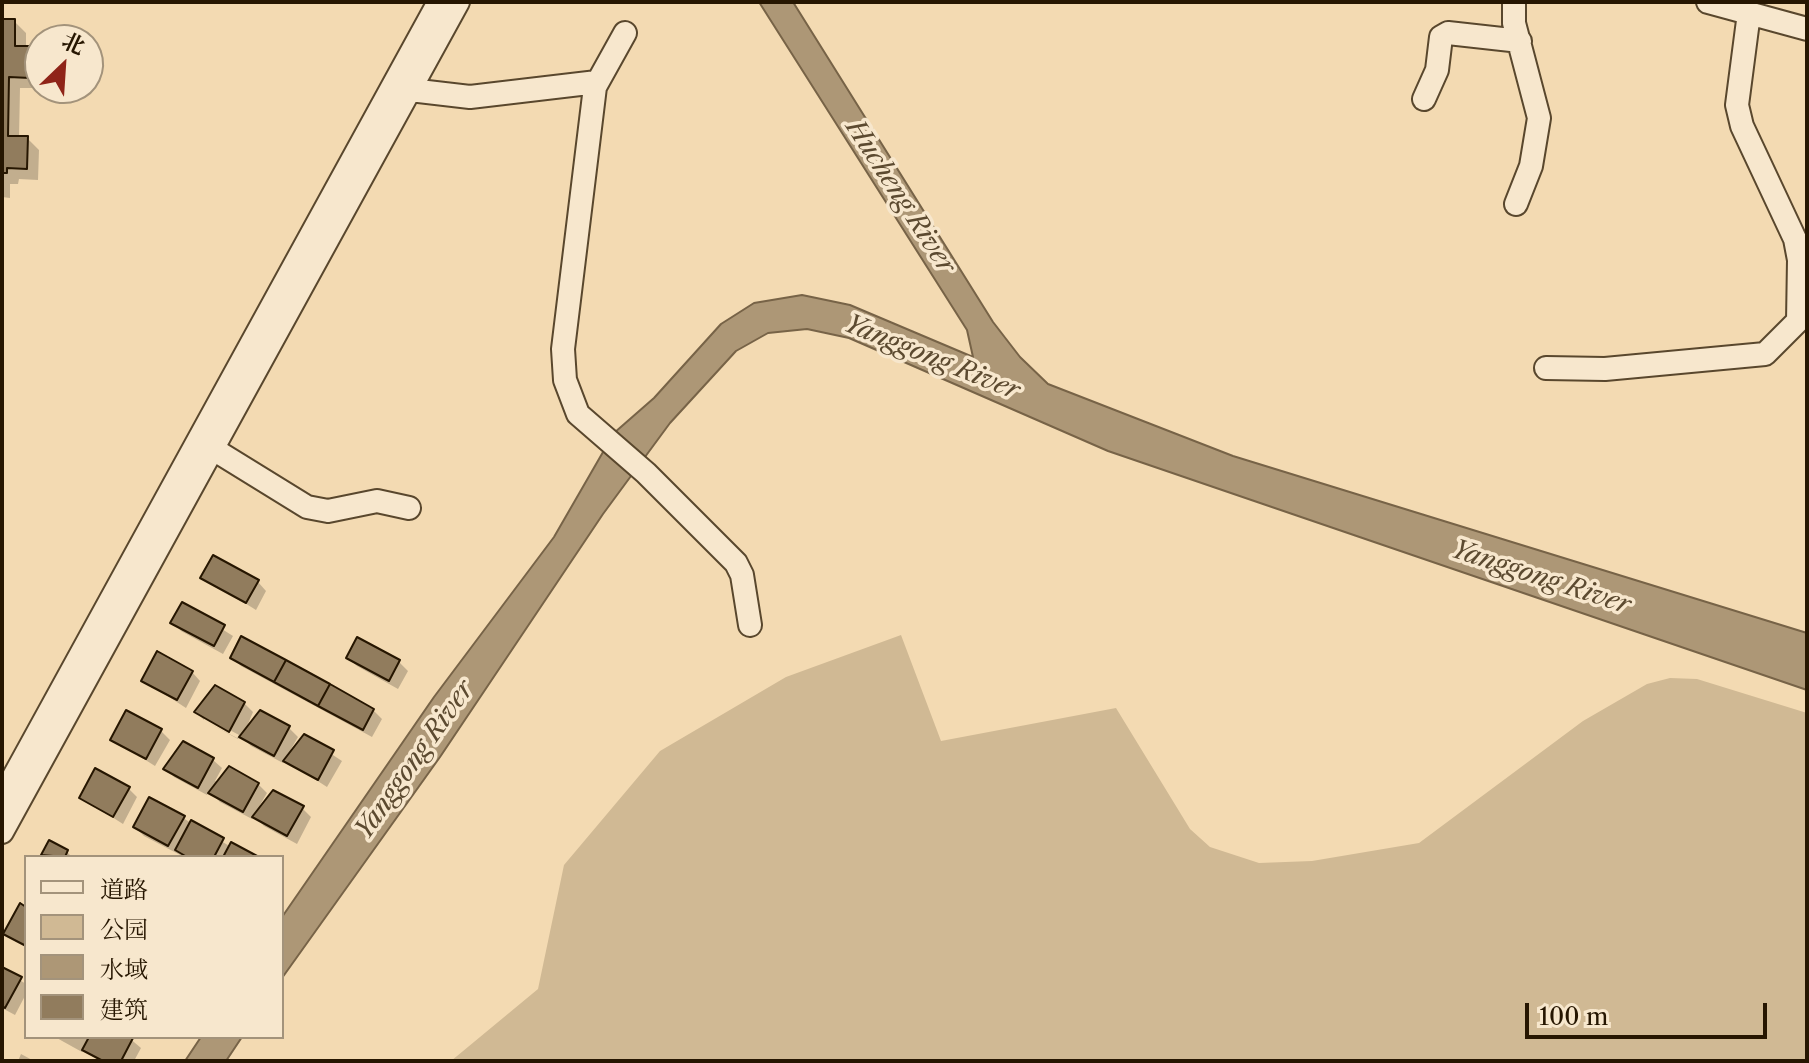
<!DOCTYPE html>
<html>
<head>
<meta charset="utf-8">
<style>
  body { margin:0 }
  #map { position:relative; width:1809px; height:1063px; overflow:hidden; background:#f3dab2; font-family:"Libre Caslon Text","Noto Serif SC",serif }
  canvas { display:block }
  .frame { position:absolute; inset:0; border:4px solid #261601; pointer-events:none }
  .legend { position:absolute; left:24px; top:855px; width:260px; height:184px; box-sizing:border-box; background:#f7e7cd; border:2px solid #a3937b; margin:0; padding:10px 14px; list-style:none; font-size:24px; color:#261601 }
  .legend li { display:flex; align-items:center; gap:16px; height:40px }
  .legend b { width:40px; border:2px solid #a3937b }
  .north { position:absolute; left:24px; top:24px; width:80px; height:80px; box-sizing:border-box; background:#f7e7cd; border:2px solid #a3937b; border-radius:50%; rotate:25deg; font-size:22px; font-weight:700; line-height:32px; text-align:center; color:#261601 }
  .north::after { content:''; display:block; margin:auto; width:28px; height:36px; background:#8f2418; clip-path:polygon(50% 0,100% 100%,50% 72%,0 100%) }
  .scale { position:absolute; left:1525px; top:1003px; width:242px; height:36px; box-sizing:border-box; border:4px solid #261601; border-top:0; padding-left:10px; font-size:24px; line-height:28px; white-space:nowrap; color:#261601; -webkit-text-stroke:6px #f7e7cd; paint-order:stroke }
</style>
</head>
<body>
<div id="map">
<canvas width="1809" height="1063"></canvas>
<div class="frame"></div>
<ul class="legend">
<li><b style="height:10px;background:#f7e7cd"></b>道路</li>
<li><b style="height:22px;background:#d0b994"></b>公园</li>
<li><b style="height:22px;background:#ad9776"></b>水域</li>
<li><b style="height:22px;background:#917c5d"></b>建筑</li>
</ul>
<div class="north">北</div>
<div class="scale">100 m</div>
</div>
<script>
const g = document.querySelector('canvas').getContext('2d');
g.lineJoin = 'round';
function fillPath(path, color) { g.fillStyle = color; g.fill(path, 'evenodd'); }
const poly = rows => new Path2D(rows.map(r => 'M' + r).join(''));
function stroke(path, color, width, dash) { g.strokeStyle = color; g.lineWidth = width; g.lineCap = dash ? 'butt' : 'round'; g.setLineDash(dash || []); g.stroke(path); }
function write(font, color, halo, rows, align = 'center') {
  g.font = font + ' "Libre Caslon Text",serif'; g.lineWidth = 7; g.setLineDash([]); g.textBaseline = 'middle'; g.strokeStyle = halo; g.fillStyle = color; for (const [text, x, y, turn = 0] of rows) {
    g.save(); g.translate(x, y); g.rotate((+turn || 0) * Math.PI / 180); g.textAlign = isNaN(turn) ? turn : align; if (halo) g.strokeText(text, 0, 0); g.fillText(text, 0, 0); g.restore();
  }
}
fillPath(poly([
  [901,635,941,741,1116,708,1190,829,1210,847,1259,863,1312,861,1419,843,1583,721,1647,684,1670,678,1697,679,1807,713,1807,1061,451,1061,538,989,564,865,660,751,786,677]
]), '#d0b994');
const water = poly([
  [759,2,793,2,993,322,1020,357,1048,384,1233,456,1807,633,1807,690,1108,451,849,338,807,329,768,333,736,351,670,423,603,514,440,757,282,978,282,917,434,697,554,537,614,433,654,398,721,324,754,303,802,295,850,305,973,357,967,330,759,2],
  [201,1037,242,1037,226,1061,185,1061,201,1037]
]);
fillPath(water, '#ad9776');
stroke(water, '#776347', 2);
fillPath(poly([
  [2,21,14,21,26,33,26,48,40,58,41,88,20,88,19,138,27,138,39,150,38,180,19,179,18,184,10,184,10,198,2,197],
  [203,577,258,582,266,591,256,610],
  [182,604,233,636,223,654,181,631,173,622],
  [358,640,399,662,408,671,398,689,357,666,348,658],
  [232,657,373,710,382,719,372,737,241,666],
  [192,672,200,681,186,708,143,680],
  [244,703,253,712,243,736,289,728,298,737,291,749,296,751,304,736,342,761,327,787,285,760,283,763,251,746,240,735,238,739,205,721,237,738,239,735,204,716,204,720,196,712],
  [161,731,170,740,155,766,112,739],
  [213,760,222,768,215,781,221,784,258,784,267,793,260,805,302,808,311,817,297,844,264,826,254,816,252,819,220,802,209,791,207,795,174,777,166,768],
  [128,788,137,797,123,824,82,798],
  [183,818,231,847,254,857,184,857,144,836,135,827],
  [67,852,72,857,43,855],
  [2,969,26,984,26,994,15,1015,2,1008],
  [55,1037,128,1037,141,1048,134,1061,99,1061,84,1048,82,1052],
  [21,1054,34,1061,18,1061]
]), '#0003');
const building = poly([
  [2,19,15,19,15,46,30,46,30,78,9,77,8,136,28,136,27,169,7,168,7,173,2,173,2,19],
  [213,555,259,580,246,603,200,578,213,555],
  [182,602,225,625,214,646,170,623,182,602],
  [241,636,286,660,274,682,230,658,241,636],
  [357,637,400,660,389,681,346,658,357,637],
  [157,651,193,671,177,700,141,681,157,651],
  [286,660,330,684,318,706,274,682,286,660],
  [330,684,374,709,363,730,318,706,330,684],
  [215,685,245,702,229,732,194,712,215,685],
  [126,710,162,729,146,759,110,740,126,710],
  [260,710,290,726,274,756,239,737,260,710],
  [304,734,334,750,318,780,283,761,304,734],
  [183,741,214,758,198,788,163,769,183,741],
  [229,766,259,783,243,812,208,793,229,766],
  [95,768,130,787,113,817,79,798,95,768],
  [273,790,304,806,287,836,252,817,273,790],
  [149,797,185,816,168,846,133,827,149,797],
  [191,820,224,838,214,857,187,857,175,850,191,820],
  [49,840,68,850,65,857,41,855,49,840],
  [231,842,259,857,223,857,231,842],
  [20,903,26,907,26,946,3,934,20,903],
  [2,967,22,977,5,1008,2,1006,2,967],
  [89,1037,132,1037,133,1038,121,1061,103,1061,82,1050,89,1037]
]);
fillPath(building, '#917c5d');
stroke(building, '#261601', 2);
const minor = poly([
  [1514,2,1514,23,1539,118,1531,166,1516,204],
  [1708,2,1807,29],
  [625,33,595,87,563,349,565,380,578,414,646,473,736,563,742,575,750,625],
  [410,90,470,97,597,82],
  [1424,99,1437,70,1441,37,1448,33,1520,41],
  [1546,368,1605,369,1765,354,1798,321,1799,260,1795,239,1742,126,1737,105,1749,13],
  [213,449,307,507,328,511,377,501,409,508],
  [2,798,439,2],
  [2,832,458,2]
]);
stroke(minor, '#59472d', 26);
stroke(minor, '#f7e7cd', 22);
write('italic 26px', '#5c4a30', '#f7e7cd', [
  ["Hucheng River",900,197,57],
  ["Yanggong River",932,358,22],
  ["Yanggong River",1541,578,18],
  ["Yanggong River",415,760,-55]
]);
</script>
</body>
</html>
